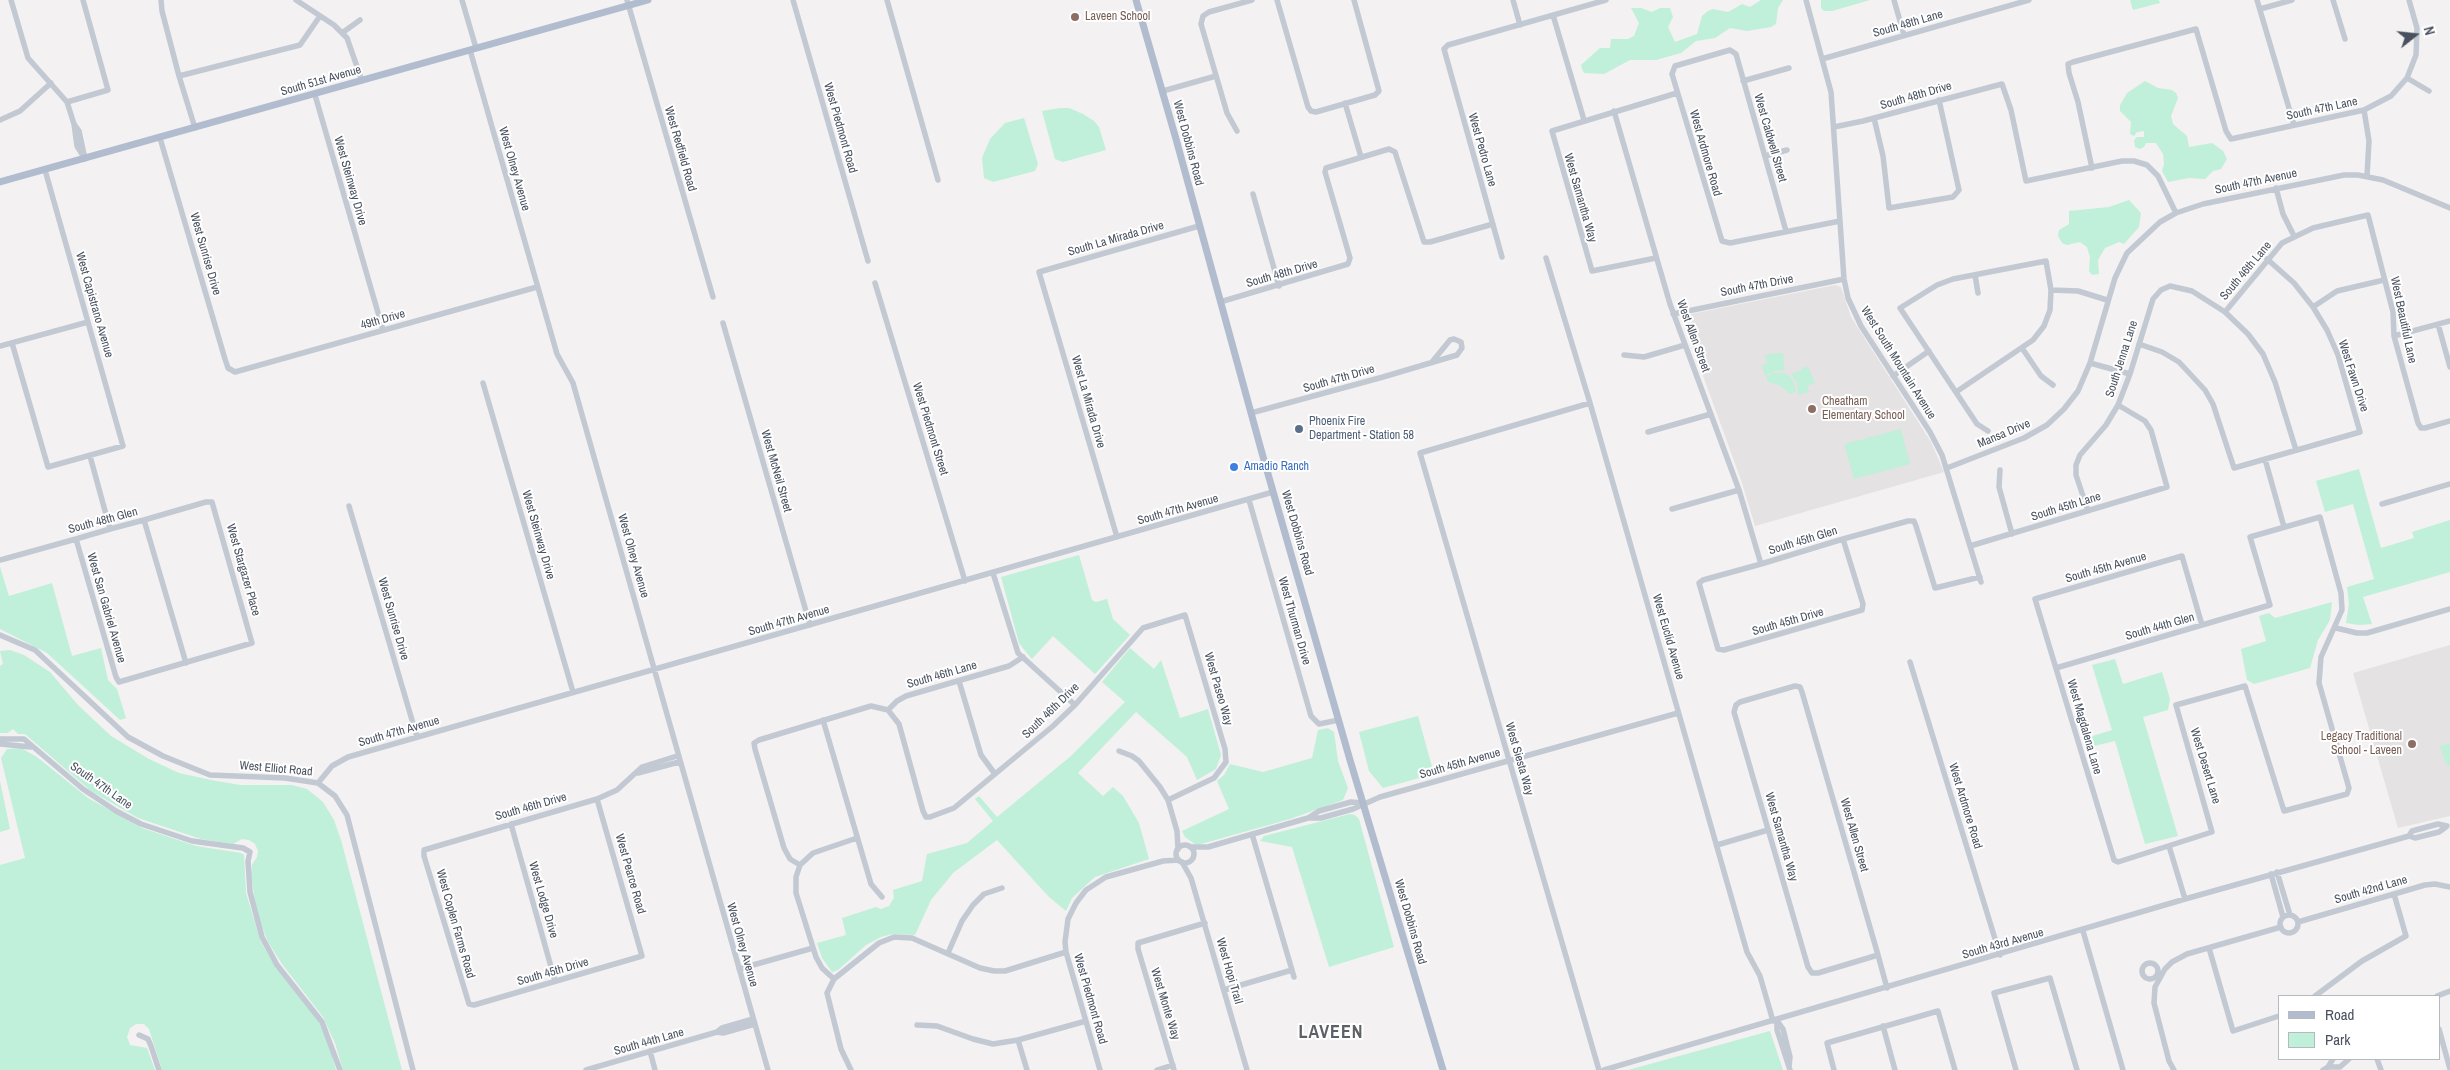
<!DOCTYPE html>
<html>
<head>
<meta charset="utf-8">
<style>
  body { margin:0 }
  #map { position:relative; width:2450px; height:1070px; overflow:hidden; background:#f3f1f1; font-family:"Archivo Narrow",sans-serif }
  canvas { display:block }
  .legend { position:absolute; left:2278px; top:995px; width:162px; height:65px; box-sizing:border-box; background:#fff; border:1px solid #b6b9bf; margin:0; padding:6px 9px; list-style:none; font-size:15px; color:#49515f }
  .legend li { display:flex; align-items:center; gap:10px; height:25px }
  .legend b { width:25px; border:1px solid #b6b9bf }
  .north { position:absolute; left:2390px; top:10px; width:50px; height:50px; -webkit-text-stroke:4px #fff; paint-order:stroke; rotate:74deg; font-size:14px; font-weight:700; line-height:20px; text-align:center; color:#49515f }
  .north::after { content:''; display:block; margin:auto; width:18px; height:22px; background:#49515f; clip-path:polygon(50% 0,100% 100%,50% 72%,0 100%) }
</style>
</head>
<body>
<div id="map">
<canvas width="2450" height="1070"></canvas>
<ul class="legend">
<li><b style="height:6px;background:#b1bccf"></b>Road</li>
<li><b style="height:14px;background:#c0f0d9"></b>Park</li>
</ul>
<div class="north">N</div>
</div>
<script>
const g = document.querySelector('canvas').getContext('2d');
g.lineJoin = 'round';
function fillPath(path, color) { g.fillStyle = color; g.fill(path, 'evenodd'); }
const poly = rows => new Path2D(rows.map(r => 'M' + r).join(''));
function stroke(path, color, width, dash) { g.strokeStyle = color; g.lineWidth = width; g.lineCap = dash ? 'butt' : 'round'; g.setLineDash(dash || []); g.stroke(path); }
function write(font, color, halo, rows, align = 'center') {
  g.font = font + ' "Archivo Narrow",sans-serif'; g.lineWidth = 4; g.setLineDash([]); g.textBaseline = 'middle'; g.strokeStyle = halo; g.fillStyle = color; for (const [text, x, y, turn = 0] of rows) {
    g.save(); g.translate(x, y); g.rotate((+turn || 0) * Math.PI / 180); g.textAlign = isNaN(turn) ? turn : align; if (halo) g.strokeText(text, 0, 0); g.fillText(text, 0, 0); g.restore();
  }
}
fillPath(poly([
  [1835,285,1841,287,1851,317,1931,442,1944,472,1755,526,1741,480,1682,318,1686,315],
  [2450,645,2450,816,2398,828,2353,673]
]), '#e4e2e3');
fillPath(poly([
  [1761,0,1783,0,1778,8,1776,24,1771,27,1747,31,1730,28,1715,38,1696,41,1681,53,1656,60,1630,60,1604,74,1584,73,1582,69,1581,65,1600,48,1610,48,1611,39,1628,39,1634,36,1639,23,1631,8,1641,8,1652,12,1660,8,1670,8,1673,17,1668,27,1675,42,1697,34,1702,16,1708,11,1713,9,1728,12,1742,4,1750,7],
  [1821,0,1870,0,1832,11,1824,11,1821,8],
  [2130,0,2159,0,2160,3,2133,10],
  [2145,81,2158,88,2172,90,2176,93,2178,98,2171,116,2173,124,2187,136,2189,147,2212,143,2223,151,2227,159,2221,169,2213,171,2205,179,2189,178,2168,182,2162,171,2164,164,2163,154,2156,143,2146,143,2144,147,2140,149,2135,147,2134,140,2137,137,2144,137,2144,131,2137,132,2134,136,2130,134,2131,122,2120,111,2120,105,2127,93],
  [1060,108,1069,108,1083,114,1094,121,1099,127,1106,150,1063,162,1055,159,1042,111],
  [1024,118,1038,164,1035,171,993,182,984,178,982,158,990,139,1005,123],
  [2129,200,2141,213,2139,227,2124,244,2119,242,2105,248,2098,260,2099,274,2092,275,2089,271,2090,257,2087,247,2080,242,2067,245,2062,243,2058,236,2059,230,2069,224,2069,211,2109,207],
  [1778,353,1784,354,1783,360,1785,370,1775,371,1765,376,1762,365,1767,363,1765,355],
  [1805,366,1809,369,1815,383,1807,386,1809,392,1798,395,1797,383,1791,374,1800,371],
  [1772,373,1783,373,1788,375,1793,380,1796,391,1790,394,1781,386,1768,382,1766,378],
  [1901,429,1910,464,1854,479,1844,444],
  [2359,469,2381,548,2414,538,2412,532,2450,520,2450,572,2363,597,2372,624,2359,625,2346,623,2349,604,2347,587,2374,579,2353,504,2325,512,2316,481],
  [1079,555,1092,600,1096,602,1107,599,1113,619,1130,635,1095,674,1053,636,1032,659,1026,652,1019,643,1001,577],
  [0,567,9,596,52,583,72,656,101,648,108,680,117,689,126,718,120,720,47,653,0,629],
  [2332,602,2330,620,2318,640,2310,668,2254,684,2247,680,2241,649,2266,641,2259,616,2269,613,2275,618],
  [1130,648,1154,669,1161,660,1180,718,1208,709,1221,755,1216,769,1197,780,1187,757,1136,712,1078,773,1103,796,1113,787,1123,796,1139,823,1149,859,1095,877,1072,898,1066,911,1049,897,997,840,953,873,931,900,915,935,892,934,881,937,866,945,838,970,832,972,822,958,817,943,846,935,842,918,876,907,881,909,889,906,894,898,893,890,922,881,927,854,967,843,993,821,975,799,979,796,997,817,1071,756,1125,702,1102,682],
  [10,650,24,655,50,672,78,705,111,736,149,759,179,773,211,780,240,785,292,785,307,789,323,802,334,820,341,840,402,1070,343,1070,335,1043,323,1017,282,964,268,942,260,922,255,902,251,874,252,865,257,857,258,851,255,844,249,840,242,839,233,844,201,839,138,818,91,791,25,734,18,734,13,729,8,733,0,733,0,666,3,664,0,651],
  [2115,659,2123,684,2162,672,2170,699,2168,710,2143,717,2178,836,2145,844,2115,741,2086,748,2083,739,2112,730,2092,665],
  [1418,716,1434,774,1383,788,1369,771,1359,732],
  [1328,728,1334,732,1338,761,1348,788,1343,800,1290,819,1201,844,1196,845,1185,837,1182,831,1229,809,1217,781,1224,775,1230,764,1263,772,1312,758,1318,730],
  [2450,743,2450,767,2445,762,2440,746],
  [21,748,37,757,88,798,142,828,196,846,241,853,244,855,246,893,261,942,276,968,317,1019,328,1041,336,1070,162,1070,149,1029,144,1024,136,1024,130,1028,127,1037,130,1045,147,1048,155,1070,0,1070,0,865,25,858,1,758,7,749],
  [0,781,10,829,0,832],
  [1350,814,1355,815,1359,819,1394,947,1329,967,1292,847,1260,841,1264,836],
  [1770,1031,1783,1070,1628,1070]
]), '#c0f0d9');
stroke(poly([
  [11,0,28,58,67,102,74,124,79,131,85,159],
  [161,0,162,11,179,76,300,45,320,16],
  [296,0,334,25,347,38,362,81],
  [462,0,476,48],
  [627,0,713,297],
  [793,0,868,261],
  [887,0,938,180],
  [1277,0,1308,107,1311,111,1316,112,1375,95,1379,91,1354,0],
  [1513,0,1520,25],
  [1806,0,1831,92,1844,279,1848,298,1861,326,1930,432,1942,455,1981,582],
  [1894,0,1904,35],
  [2257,0,2294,125],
  [2333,0,2345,39],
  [2260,9,2292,0],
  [1553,15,1584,120],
  [342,33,360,20],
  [470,50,557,354,573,383,768,1070],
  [1822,59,2029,0],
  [179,76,195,128],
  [2407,78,2429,91],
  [1743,81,1789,68],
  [1163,91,1216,76],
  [315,95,383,330],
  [67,102,108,90,83,0],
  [1345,103,1361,157],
  [2364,110,2369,141,2367,176],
  [1614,111,1670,304,1739,490,1761,564],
  [1874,118,1883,156,1889,208,1953,197,1959,190,1939,100],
  [0,120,20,111,51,83],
  [74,124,77,146,85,159],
  [1834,127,1863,121,2002,84,2011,110,2026,181,2122,161,2134,161,2147,165,2158,176,2176,213],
  [1237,131,1227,113,1201,24,1203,16,1209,12,1252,0],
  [160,138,225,359,228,368,235,372,537,287],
  [1765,156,1787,150],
  [2092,168,2078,102,2069,73,2068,64,2073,62,2196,29,2226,131,2231,139,2364,110,2391,96,2407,78,2416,55,2417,28,2409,0],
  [2276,188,2283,214,2294,236],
  [1253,194,1279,286],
  [1786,231,1736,54,1730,50,1675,66,1672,74,1722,241,1730,243,1840,221],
  [1502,257,1444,49,1448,45,1606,0],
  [1546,258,1590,403,1747,952,1760,976,1773,1021],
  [1656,258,1592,271,1552,131,1677,93],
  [1975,275,1978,293],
  [875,283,965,581],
  [2051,290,2078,291,2107,300],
  [1220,302,1348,264,1350,258,1325,172,1326,168,1389,149,1395,152,1424,242,1430,242,1493,224],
  [2313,307,2337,291,2384,280],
  [2225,312,2282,243,2313,228,2368,215,2393,312,2394,336,2418,423,2421,428,2425,428,2450,421],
  [1673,314,1844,279],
  [723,323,810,625],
  [2438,324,2450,367],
  [2394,336,2450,321],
  [12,343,48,467,123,446,45,170],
  [2139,344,2162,352,2179,362,2205,390,2213,404,2234,468,2360,432,2338,355,2327,330,2313,307,2294,283,2267,259],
  [0,346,88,322],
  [2022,348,2041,376,2053,385],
  [1624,355,1644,357,1685,345],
  [2090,363,2130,374],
  [1893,376,1929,351],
  [483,383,573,692],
  [1956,392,2033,340,2044,326,2050,310,2051,290,2046,261,1953,279,1937,285,1900,308,1977,424,1988,431],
  [1590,403,1420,453,1599,1070],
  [1251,413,1383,377,1457,355,1462,348,1461,342,1454,339,1450,340,1432,362],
  [1648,432,1711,414],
  [90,456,110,529],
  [2265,459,2284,527],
  [1947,468,2024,438,2047,425,2064,409,2078,391,2090,363,2115,278,2127,253,2160,222,2176,213,2203,204,2344,175,2358,175,2383,180,2450,208],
  [2000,470,1999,487,2012,534],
  [1249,500,1311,716,1319,724,1339,720],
  [2382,504,2450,484],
  [349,506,417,737],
  [1672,509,1739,490],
  [2088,511,2076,475,2076,465,2080,455,2106,425,2118,405,2130,374,2153,299,2161,290,2170,286,2192,291,2225,312,2248,334,2263,354,2275,382,2296,450],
  [144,520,186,663],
  [1117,537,1039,272,1199,226],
  [1843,539,1863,604,1862,610,1724,650,1718,649,1699,583,1703,580,1761,564,1843,539,1908,521,1914,521,1916,526,1935,588,1980,577],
  [1970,546,2167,487,2151,430,2145,421,2118,405],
  [0,560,4,559,76,539,110,529,144,520,206,502,212,502,252,643,119,682,116,677,76,539],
  [993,573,1018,653,1075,705],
  [2336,628,2357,633,2367,633,2450,609],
  [0,635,35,650,128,737,163,756,210,775,285,778,318,783,335,796,347,815,413,1070],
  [1910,662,2000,955],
  [2056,668,2270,605,2250,537,2320,517,2341,593,2342,610,2321,657,2319,683,2349,788,2347,794,2284,811,2245,686,2176,705,2212,832,2118,862,2114,860,2035,599,2182,556,2202,625],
  [959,681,981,755,995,774],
  [888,710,897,701,906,696,1009,666,1023,657],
  [823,720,871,884,882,897],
  [0,739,24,739,83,789,116,811,141,824,192,841,243,848,250,852,248,861,250,892,262,937,277,965,322,1022,340,1070],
  [0,744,31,747],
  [1119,751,1132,756,1139,761,1160,787,1168,800,1177,831,1178,849],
  [638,773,679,762],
  [318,783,332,766,348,757,1273,492],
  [597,799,642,956,474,1005,469,1004,424,856,424,850,597,799,617,790,642,767,677,756],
  [1308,818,1321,818,1353,809,1380,797,1678,713],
  [511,824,555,981],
  [1252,834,1294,977],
  [2409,836,2412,831,2438,824,2447,826],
  [1717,845,1768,830],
  '1176 854a9 9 0 1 1 18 0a9 9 0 1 1-18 0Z',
  [2169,846,2185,899],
  [1190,847,1208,847,1308,818,1319,811,1351,802,1363,803],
  [1182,862,1191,878,1247,1070],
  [800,865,790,859,784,848,755,749,754,743,759,740,871,706,888,710,899,724,923,811,926,817,930,817,954,808,1053,726,1075,705,1143,628,1185,615,1225,749,1226,762,1214,778,1168,800],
  [2277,872,2290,915],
  [2271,874,2283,917],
  '2280 924a9 9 0 1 1 18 0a9 9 0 1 1-18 0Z',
  [2298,922,2425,885,2435,884,2450,887],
  [2083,931,2123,1070],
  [2209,948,2233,1031,2279,1016],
  [948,953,962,921,973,905,984,894,1002,888],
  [1878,955,1818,973,1812,973,1808,967,1734,712,1736,705,1740,702,1795,686,1800,687,1802,692,1878,955,1887,988],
  '2142 971a8 8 0 1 1 16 0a8 8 0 1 1-16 0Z',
  [739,969,813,948],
  [834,979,822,968,816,957,796,893,796,877,800,865,813,853,857,838],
  [1224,990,1292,970],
  [2315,996,2362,961,2406,936,2394,894],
  [2437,996,2450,991],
  [1777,1020,1777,1030,1790,1070],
  [1778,1022,1783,1029,1790,1057,1789,1067],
  [917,1025,937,1026,973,1039,993,1044,1018,1040,1086,1021],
  [1883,1026,1895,1070],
  [2439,1029,2450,1069],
  [717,1032,723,1033,755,1024],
  [139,1035,148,1039,151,1046,159,1070],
  [1018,1040,1027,1070],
  [650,1051,655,1070],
  [2377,1059,2381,1070],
  [2328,1067,2333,1059],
  [586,1070,717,1032,722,1028,753,1019],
  [851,1070,841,1049,827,993,834,979,879,943,894,937,912,938,980,968,994,971,1005,971,1066,952],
  [1100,1070,1066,952,1065,942,1068,919,1076,903,1086,890,1106,877,1163,861,1179,860],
  [1157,1070,1173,1065],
  [1174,1070,1138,949,1138,943,1205,923],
  [1604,1070,2185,899,2409,836,2415,838,2439,832,2446,827],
  [1834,1070,1827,1043,1938,1011,1955,1070],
  [2016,1070,1994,993,2050,978,2077,1070],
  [2174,1070,2169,1061,2154,1003,2155,987,2165,969,2172,962,2187,954,2281,927],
  [2323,1070,2328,1067,2340,1067,2349,1059]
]), '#c2c9d2', 5.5);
stroke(poly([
  [1136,0,1176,139,1262,453,1350,760,1443,1070],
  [0,182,648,0]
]), '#b1bccf', 7);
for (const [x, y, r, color] of [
  [1075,17,5,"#8d6e63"],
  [1812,409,5,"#8d6e63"],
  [1299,429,5,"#5c6f8a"],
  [1234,467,5,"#3f7fe0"],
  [2412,744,5,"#8d6e63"]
]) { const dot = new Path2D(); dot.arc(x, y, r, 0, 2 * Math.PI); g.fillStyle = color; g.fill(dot); stroke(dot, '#fff', 2); }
write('12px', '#785e54', '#fff', [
  ["Laveen School",1085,17],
  ["Cheatham",1822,402],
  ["Elementary School",1822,416],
  ["Legacy Traditional",2402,737,"right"],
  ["School - Laveen",2402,751,"right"]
], 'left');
write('12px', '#49515f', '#fff', [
  ["South 48th Lane",1908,24,-16],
  ["South 51st Avenue",321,81,-16],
  ["South 48th Drive",1916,96,-16],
  ["South 47th Lane",2322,109,-12],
  ["West Piedmont Road",840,128,74],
  ["West Caldwell Street",1770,138,74],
  ["West Dobbins Road",1188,143,75],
  ["West Redfield Road",680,149,74],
  ["West Pedro Lane",1482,150,74],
  ["West Ardmore Road",1705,153,74],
  ["West Olney Avenue",514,169,74],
  ["West Steinway Drive",350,181,74],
  ["South 47th Avenue",2256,182,-12],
  ["West Samantha Way",1580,198,74],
  ["South La Mirada Drive",1116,239,-16],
  ["West Sunrise Drive",205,254,74],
  ["South 46th Lane",2246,271,-50],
  ["South 48th Drive",1282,274,-16],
  ["South 47th Drive",1757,286,-11],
  ["West Capistrano Avenue",94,305,74],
  ["49th Drive",383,320,-16],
  ["West Beautiful Lane",2403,320,78],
  ["West Allen Street",1693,336,70],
  ["South Jenna Lane",2122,359,-72],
  ["West South Mountain Avenue",1898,363,58],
  ["West Fawn Drive",2353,376,72],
  ["South 47th Drive",1339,379,-16],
  ["West La Mirada Drive",1088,402,74],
  ["West Piedmont Street",930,429,73],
  ["Mansa Drive",2004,434,-23],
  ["West McNeil Street",776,471,74],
  ["South 45th Lane",2066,507,-17],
  ["South 47th Avenue",1178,510,-16],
  ["South 48th Glen",103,521,-15],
  ["West Dobbins Road",1297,533,74],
  ["West Steinway Drive",538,535,74],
  ["South 45th Glen",1803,541,-17],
  ["West Olney Avenue",633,556,74],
  ["South 45th Avenue",2106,568,-16],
  ["West Stargazer Place",243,570,74],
  ["West San Gabriel Avenue",106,608,74],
  ["West Sunrise Drive",393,619,74],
  ["South 47th Avenue",789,621,-16],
  ["West Thurman Drive",1294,621,74],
  ["South 45th Drive",1788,622,-16],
  ["South 44th Glen",2160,627,-16],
  ["West Euclid Avenue",1668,637,74],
  ["South 46th Lane",942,675,-16],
  ["West Paseo Way",1218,689,74],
  ["South 46th Drive",1051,711,-44],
  ["West Magdalena Lane",2084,727,74],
  ["South 47th Avenue",399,732,-16],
  ["West Siesta Way",1519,759,74],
  ["South 45th Avenue",1460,764,-16],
  ["West Desert Lane",2205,766,73],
  ["West Elliot Road",276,769,5],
  ["South 47th Lane",101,786,35],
  ["West Ardmore Road",1965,806,73],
  ["South 46th Drive",531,807,-16],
  ["West Allen Street",1854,835,74],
  ["West Samantha Way",1781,837,74],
  ["West Pearce Road",630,874,74],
  ["South 42nd Lane",2371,890,-16],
  ["West Lodge Drive",543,900,74],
  ["West Dobbins Road",1410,922,74],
  ["West Coplen Farms Road",455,924,74],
  ["South 43rd Avenue",2003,944,-16],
  ["West Olney Avenue",742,945,74],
  ["West Hopi Trail",1229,971,74],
  ["South 45th Drive",553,972,-16],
  ["West Piedmont Road",1090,999,74],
  ["West Monte Way",1165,1004,73],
  ["South 44th Lane",649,1042,-16]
]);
write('12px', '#4e5e75', '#fff', [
  ["Phoenix Fire",1309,422],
  ["Department - Station 58",1309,436]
], 'left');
write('12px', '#366cbe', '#fff', [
  ["Amadio Ranch",1244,467]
], 'left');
g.letterSpacing = '1px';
write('bold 18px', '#5d6066', '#fff', [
  ["LAVEEN",1331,1033]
]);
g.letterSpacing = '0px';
</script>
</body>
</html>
